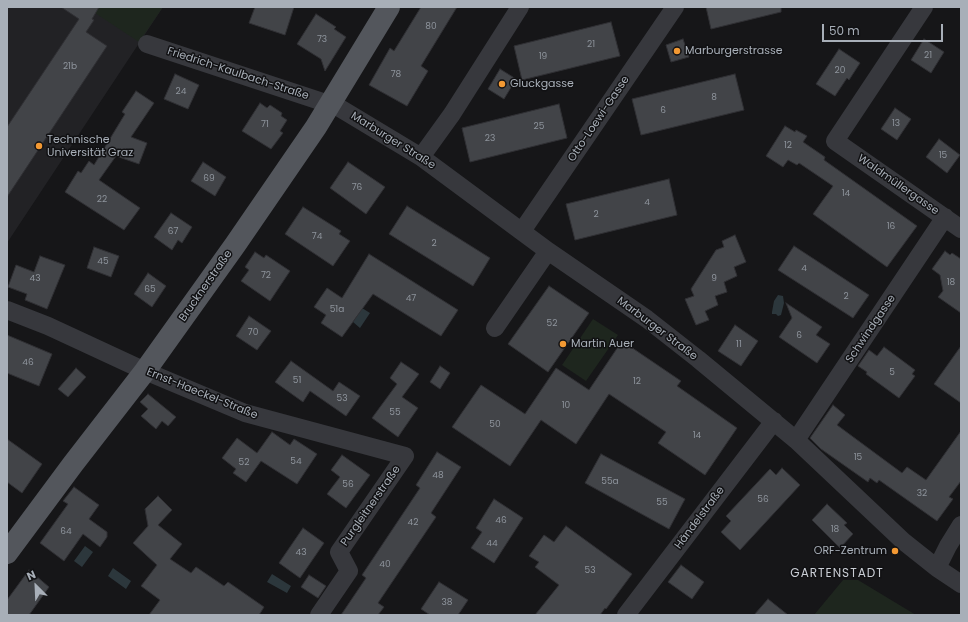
<!DOCTYPE html>
<html>
<head>
<meta charset="utf-8">
<style>
  body { margin:0 }
  #map { position:relative; width:968px; height:622px; overflow:hidden; background:#161618; font-family:Poppins,sans-serif }
  canvas { display:block }
  .frame { position:absolute; inset:0; border:8px solid #a8afb8; pointer-events:none }
  .north { position:absolute; left:16px; top:566px; width:40px; height:40px; -webkit-text-stroke:3px #111113; paint-order:stroke; rotate:336deg; font-size:11px; font-weight:700; line-height:16px; text-align:center; color:#a8afb8 }
  .north::after { content:''; display:block; margin:auto; width:14px; height:18px; background:#a8afb8; clip-path:polygon(50% 0,100% 100%,50% 72%,0 100%) }
  .scale { position:absolute; left:822px; top:24px; width:121px; height:18px; box-sizing:border-box; border:2px solid #a8afb8; border-top:0; padding-left:5px; font-size:12px; line-height:14px; white-space:nowrap; color:#a8afb8; -webkit-text-stroke:3px #111113; paint-order:stroke }
</style>
</head>
<body>
<div id="map">
<canvas width="968" height="622"></canvas>
<div class="frame"></div>
<div class="north">N</div>
<div class="scale">50 m</div>
</div>
<script>
const g = document.querySelector('canvas').getContext('2d');
g.lineJoin = 'round';
function fillPath(path, color) { g.fillStyle = color; g.fill(path, 'evenodd'); }
const poly = rows => new Path2D(rows.map(r => 'M' + r).join(''));
function stroke(path, color, width, dash) { g.strokeStyle = color; g.lineWidth = width; g.lineCap = dash ? 'butt' : 'round'; g.setLineDash(dash || []); g.stroke(path); }
function write(font, color, halo, rows, align = 'center') {
  g.font = font + ' Poppins,sans-serif'; g.lineWidth = 3; g.setLineDash([]); g.textBaseline = 'middle'; g.strokeStyle = halo; g.fillStyle = color; for (const [text, x, y, turn = 0] of rows) {
    g.save(); g.translate(x, y); g.rotate((+turn || 0) * Math.PI / 180); g.textAlign = isNaN(turn) ? turn : align; if (halo) g.strokeText(text, 0, 0); g.fillText(text, 0, 0); g.restore();
  }
}
fillPath(poly([
  [7,7,163,7,7,243]
]), '#222225');
fillPath(poly([
  [99,7,163,7,139,42,95,13],
  [593,319,618,335,586,381,562,365],
  [843,580,858,580,916,615,814,615]
]), '#1e261e');
fillPath(poly([
  [778,295,783,296,784,303,781,315,778,316,776,314,772,314,772,312,774,301],
  [362,308,370,313,360,328,353,322],
  [85,546,93,552,82,567,74,561],
  [113,568,131,581,126,589,108,576],
  [272,574,291,586,287,593,267,582]
]), '#2c373c');
const building = poly([
  [61,7,99,7,92,19,94,20,86,32,107,46,7,197,7,127,79,19,61,7],
  [255,7,294,7,285,35,249,23,255,7],
  [421,7,457,7,421,66,428,71,407,106,369,85,390,48,394,51,421,7],
  [706,7,781,7,781,12,711,29,706,7],
  [316,14,336,27,334,29,346,37,325,71,321,59,297,44,316,14],
  [611,22,620,56,522,80,514,46,611,22],
  [683,39,689,57,671,62,666,45,683,39],
  [924,39,944,52,931,73,911,60,924,39],
  [839,49,860,63,849,80,847,78,835,96,816,84,839,49],
  [500,69,516,79,504,99,488,89,500,69],
  [175,74,199,85,188,109,164,99,175,74],
  [735,74,744,110,641,135,632,99,735,74],
  [136,91,154,103,131,137,147,143,139,164,116,156,99,180,140,208,124,230,65,192,78,171,81,173,89,161,94,165,125,114,122,112,136,91],
  [260,103,267,108,270,105,282,113,281,116,287,120,280,131,283,133,271,149,242,131,260,103],
  [559,104,567,138,470,162,462,128,559,104],
  [895,108,911,119,897,140,881,129,895,108],
  [785,126,795,132,796,130,807,136,803,142,825,157,824,160,917,226,887,267,813,214,833,186,799,163,797,165,788,160,783,167,766,156,785,126],
  [939,139,960,155,947,173,926,157,939,139],
  [203,162,226,177,215,196,191,181,203,162],
  [348,162,385,187,366,214,330,188,348,162],
  [669,179,677,215,575,240,566,204,669,179],
  [407,206,490,258,473,286,389,234,407,206],
  [303,207,341,231,339,234,350,241,333,266,285,234,303,207],
  [171,213,192,227,182,243,178,240,172,250,154,237,171,213],
  [735,235,746,262,734,267,737,276,724,282,727,292,715,296,718,305,705,311,709,320,696,325,685,299,694,296,691,289,716,250,724,247,722,241,735,235],
  [794,246,869,295,853,318,778,270,794,246],
  [94,247,119,256,111,277,87,268,94,247],
  [945,251,950,255,952,253,961,259,961,313,938,297,943,291,940,275,932,269,945,251],
  [255,252,264,258,266,255,290,271,270,301,241,281,249,270,245,267,255,252],
  [369,254,458,310,441,336,373,294,342,337,321,323,326,315,314,307,327,288,342,298,369,254],
  [40,256,65,265,47,309,25,300,27,294,8,287,16,265,34,272,40,256],
  [148,273,166,286,152,307,134,294,148,273],
  [549,286,589,313,548,372,508,344,549,286],
  [786,303,822,327,816,335,830,344,817,363,779,337,792,318,786,303],
  [249,316,271,331,257,350,236,336,249,316],
  [735,325,758,341,741,366,718,351,735,325],
  [7,335,52,354,39,386,7,373,7,335],
  [622,341,681,381,677,386,737,428,705,475,658,443,666,432,609,394,576,444,541,420,510,466,452,427,481,385,525,414,556,368,589,390,622,341],
  [961,346,961,403,934,384,961,346],
  [884,347,915,370,912,374,915,376,899,398,866,374,867,372,858,366,869,350,877,356,884,347],
  [291,361,333,391,339,382,360,396,346,416,310,391,303,402,275,382,291,361],
  [401,362,419,374,402,397,418,408,398,437,372,418,397,384,390,378,401,362],
  [440,366,450,373,440,389,430,382,440,366],
  [76,368,86,377,68,397,58,389,76,368],
  [148,394,176,417,168,426,162,421,156,429,141,416,148,409,140,402,148,394],
  [833,405,845,415,837,425,902,473,907,467,926,480,961,431,961,481,949,497,953,499,937,521,879,480,877,483,870,478,868,482,821,449,810,438,833,405],
  [272,432,290,445,294,439,317,454,297,484,261,461,246,482,233,473,236,469,222,458,237,438,257,453,272,432],
  [7,439,42,464,22,493,7,482,7,439],
  [437,452,461,467,431,513,436,517,378,603,384,607,378,615,341,615,366,578,362,575,420,488,416,485,437,452],
  [601,454,685,499,669,529,585,483,601,454],
  [342,455,370,475,346,508,327,494,340,477,331,470,342,455],
  [782,468,800,485,740,550,721,532,731,521,726,516,770,469,776,475,782,468],
  [74,487,99,505,89,519,107,532,107,537,100,547,83,534,64,561,40,543,68,504,63,501,74,487],
  [158,496,172,510,158,525,182,544,170,559,191,573,196,567,224,586,228,582,264,607,259,615,149,615,160,600,141,586,157,565,133,543,148,526,145,509,158,496],
  [494,499,523,518,494,563,471,548,482,532,476,528,494,499],
  [827,504,847,523,844,525,853,534,840,548,812,520,827,504],
  [566,526,632,574,606,609,605,608,600,615,535,615,559,585,535,567,539,562,529,556,544,535,554,542,566,526],
  [303,528,324,543,300,578,279,563,303,528],
  [681,565,704,582,692,599,668,582,681,565],
  [29,570,49,587,29,615,7,615,7,600,29,570],
  [309,575,326,586,318,598,301,587,309,575],
  [439,582,468,600,458,615,430,615,421,609,439,582],
  [768,599,788,615,754,615,768,599]
]);
fillPath(building, '#424448');
stroke(building, '#303034', 1);
stroke(poly([
  [924,7,835,141,961,229],
  [147,44,338,107,421,157,548,251,647,319,698,359,796,440,903,541,937,568,961,584],
  [421,157,452,114,520,7],
  [522,231,675,7],
  [7,310,48,326,145,371,245,413,405,456,339,552,349,571,319,615],
  [495,328,548,251],
  [796,440,945,217],
  [937,568,948,546,961,525],
  [626,615,774,421]
]), '#37383d', 18);
stroke(poly([
  [7,553,73,464,145,371,235,245,316,127,389,7]
]), '#53565c', 22);
for (const [x, y, r, color] of [
  [677,51,4,"#f39933"],
  [502,84,4,"#f39933"],
  [39,146,4,"#f39933"],
  [563,344,4,"#f39933"],
  [895,551,4,"#f39933"]
]) { const dot = new Path2D(); dot.arc(x, y, r, 0, 2 * Math.PI); g.fillStyle = color; g.fill(dot); stroke(dot, '#111113', 1.5); }
write('9px', '#8e949c', null, [
  ["80",431,27],
  ["73",322,40],
  ["21",591,45],
  ["21",928,56],
  ["19",543,57],
  ["21b",70,67],
  ["20",840,71],
  ["78",396,75],
  ["24",181,92],
  ["8",714,98],
  ["6",663,111],
  ["13",896,124],
  ["71",265,125],
  ["25",539,127],
  ["23",490,139],
  ["12",788,146],
  ["15",943,156],
  ["69",209,179],
  ["76",357,188],
  ["14",846,194],
  ["22",102,200],
  ["4",647,203],
  ["2",596,215],
  ["16",891,227],
  ["67",173,232],
  ["74",317,237],
  ["2",434,244],
  ["45",103,262],
  ["4",804,269],
  ["72",266,276],
  ["43",35,279],
  ["9",714,279],
  ["18",951,283],
  ["65",150,290],
  ["2",846,297],
  ["47",411,299],
  ["51a",337,310],
  ["52",552,324],
  ["70",253,333],
  ["6",799,336],
  ["11",739,345],
  ["46",28,363],
  ["5",892,373],
  ["51",297,381],
  ["12",637,382],
  ["53",342,399],
  ["10",566,406],
  ["55",395,413],
  ["50",495,425],
  ["14",697,436],
  ["15",858,458],
  ["54",296,462],
  ["52",244,463],
  ["48",438,476],
  ["55a",610,482],
  ["56",348,485],
  ["32",922,494],
  ["56",763,500],
  ["55",662,503],
  ["46",501,521],
  ["42",413,523],
  ["18",835,530],
  ["64",66,532],
  ["44",492,544],
  ["43",301,553],
  ["40",385,565],
  ["53",590,571],
  ["38",447,603]
]);
write('11px', '#a8afb8', '#111113', [
  ["Marburgerstrasse",685,51],
  ["Gluckgasse",510,84],
  ["Technische",47,140],
  ["Universität Graz",47,153],
  ["Martin Auer",571,344],
  ["ORF-Zentrum",887,551,"right"]
], 'left');
write('11px', '#a8afb8', '#111113', [
  ["Friedrich-Kaulbach-Straße",238,74,18],
  ["Otto-Loewi-Gasse",599,119,-56],
  ["Marburger Straße",393,141,32],
  ["Waldmüllergasse",898,185,35],
  ["Brucknerstraße",206,286,-55],
  ["Marburger Straße",657,329,37],
  ["Schwindgasse",871,329,-56],
  ["Ernst-Haeckel-Straße",202,394,22],
  ["Purgleitnerstraße",371,506,-55],
  ["Händelstraße",700,518,-53]
]);
g.letterSpacing = '1px';
write('12px', '#c9cdd4', '#111113', [
  ["GARTENSTADT",837,574]
]);
g.letterSpacing = '0px';
</script>
</body>
</html>
